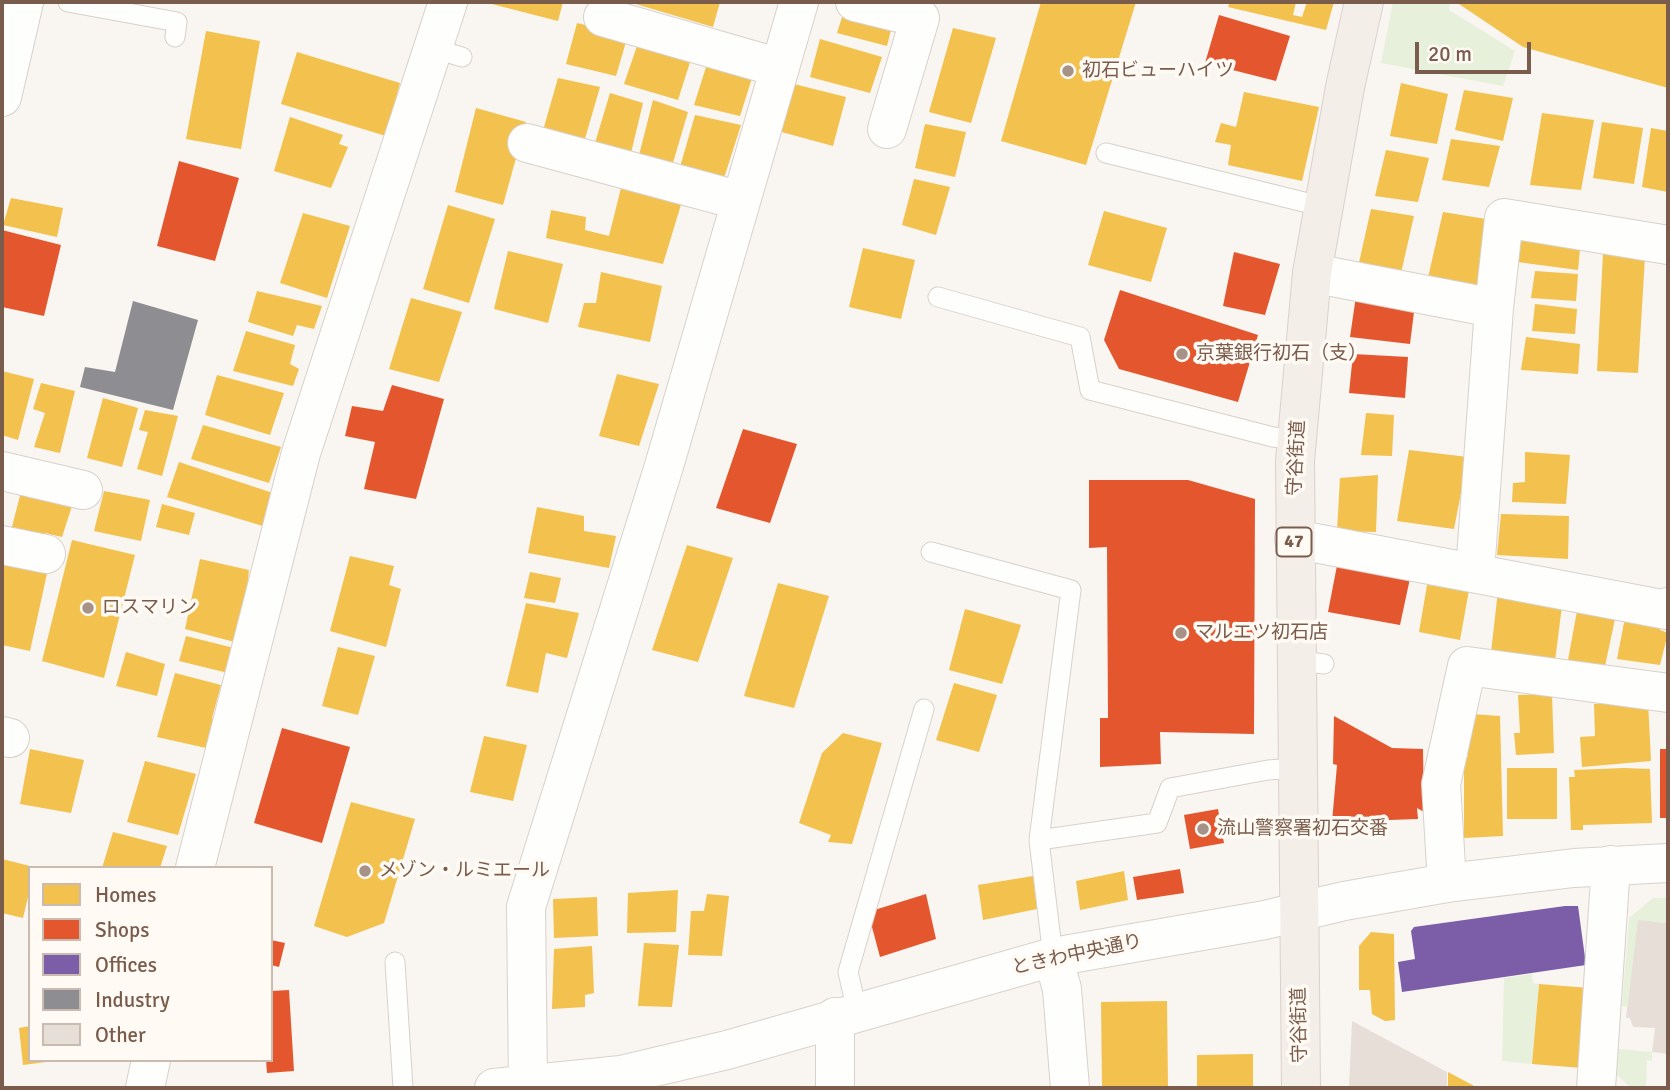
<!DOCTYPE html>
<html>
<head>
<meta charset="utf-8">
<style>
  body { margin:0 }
  #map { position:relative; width:1670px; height:1090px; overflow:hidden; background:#f9f5f0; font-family:Signika,sans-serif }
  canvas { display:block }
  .frame { position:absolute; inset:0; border:4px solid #7a5c4d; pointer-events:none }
  .legend { position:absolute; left:28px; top:866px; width:245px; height:196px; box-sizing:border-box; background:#fffaf3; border:2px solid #cabbb1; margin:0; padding:9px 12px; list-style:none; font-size:21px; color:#7a5c4d }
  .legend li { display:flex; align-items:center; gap:14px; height:35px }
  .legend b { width:35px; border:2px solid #cabbb1 }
  .scale { position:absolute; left:1415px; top:42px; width:116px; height:32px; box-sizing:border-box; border:4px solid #7a5c4d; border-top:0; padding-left:9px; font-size:21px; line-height:24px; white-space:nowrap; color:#7a5c4d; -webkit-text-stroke:5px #fffaf3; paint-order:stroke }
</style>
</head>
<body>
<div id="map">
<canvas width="1670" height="1090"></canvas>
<div class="frame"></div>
<ul class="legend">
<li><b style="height:19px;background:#f2c14e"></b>Homes</li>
<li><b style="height:19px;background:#e4572e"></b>Shops</li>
<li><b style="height:19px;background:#7b5ea7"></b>Offices</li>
<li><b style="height:19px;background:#8d8d92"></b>Industry</li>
<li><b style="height:19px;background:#e6ded7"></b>Other</li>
</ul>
<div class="scale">20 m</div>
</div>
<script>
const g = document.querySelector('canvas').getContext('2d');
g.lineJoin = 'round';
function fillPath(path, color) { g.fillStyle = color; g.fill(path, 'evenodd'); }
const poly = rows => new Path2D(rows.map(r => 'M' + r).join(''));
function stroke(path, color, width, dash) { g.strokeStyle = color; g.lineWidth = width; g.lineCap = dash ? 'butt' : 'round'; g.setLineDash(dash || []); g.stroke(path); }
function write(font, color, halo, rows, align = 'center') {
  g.font = font + ' Signika,"Noto Sans JP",sans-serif'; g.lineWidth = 7; g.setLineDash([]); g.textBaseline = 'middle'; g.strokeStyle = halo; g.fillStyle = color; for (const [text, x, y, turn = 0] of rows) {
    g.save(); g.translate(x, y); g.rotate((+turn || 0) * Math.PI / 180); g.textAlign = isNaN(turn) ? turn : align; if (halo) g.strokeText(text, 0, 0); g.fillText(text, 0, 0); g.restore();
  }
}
fillPath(poly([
  [1393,2,1450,2,1449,10,1515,51,1503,86,1381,63],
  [1653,898,1668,898,1668,923,1639,920,1627,1007,1622,1006,1629,918],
  [1532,974,1533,983,1539,984,1532,1064,1502,1061,1504,978],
  [1617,1049,1652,1052,1652,1061,1647,1060,1646,1088,1631,1088,1615,1073]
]), '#e7f0db');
fillPath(poly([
  [484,2,563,2,558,21],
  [629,2,720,2,713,27],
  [1041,2,1136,2,1086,165,1001,141],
  [1230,2,1296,2,1293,15,1302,17,1307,2,1334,2,1326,30,1228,7],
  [1456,2,1668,2,1668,88,1523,47],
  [845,8,893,22,887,46,837,33],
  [577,23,628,35,616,76,566,64],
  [953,28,996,38,971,123,929,112],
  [206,31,260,41,241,149,186,139],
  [820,39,882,57,870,93,810,77],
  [637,46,690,62,678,100,624,84],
  [297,52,400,83,386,136,281,104],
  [707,64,753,75,740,116,694,105],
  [558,78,600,87,584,142,542,134],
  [790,83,846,97,833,146,778,131],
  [1401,83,1448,94,1437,144,1390,136],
  [1464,90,1513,98,1503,141,1455,130],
  [1244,92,1319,107,1302,181,1228,165,1231,145,1215,142,1221,123,1236,127],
  [610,93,643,103,631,153,595,143],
  [653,100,688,112,672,166,638,159],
  [476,108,526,122,503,205,455,192],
  [1542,113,1594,120,1581,190,1530,185],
  [695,115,741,125,724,178,680,167],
  [290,117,343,135,339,144,348,147,331,188,274,171],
  [1602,122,1643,128,1634,184,1593,178],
  [925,124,966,132,955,177,915,168],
  [1651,128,1668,131,1668,192,1642,187],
  [1451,139,1500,146,1489,187,1442,180],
  [1386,150,1429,158,1418,202,1375,196],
  [914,179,950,187,936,235,902,225],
  [622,184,683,198,663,264,546,238,551,210,586,217,585,230,609,236],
  [11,198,63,208,57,237,3,225],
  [448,205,495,219,469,303,423,289],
  [1371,209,1414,216,1401,273,1358,267],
  [1104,211,1167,228,1151,282,1088,265],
  [1443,212,1498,221,1482,289,1427,282],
  [303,213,350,226,327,298,280,283],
  [1520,229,1581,239,1578,270,1517,262],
  [863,248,915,260,901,319,849,307],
  [508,251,563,264,548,323,494,309],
  [1603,253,1645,257,1638,373,1597,371],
  [1535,271,1578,274,1576,301,1531,298],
  [601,272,662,286,650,342,578,327,584,303,596,303],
  [257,291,322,306,314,329,297,325,293,336,248,322],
  [411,298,462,312,439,382,389,369],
  [1535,304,1577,309,1575,334,1532,331],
  [246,331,295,345,290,364,299,369,293,386,233,371],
  [1526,337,1580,344,1578,374,1521,370],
  [2,371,34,379,18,440,2,435],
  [617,374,659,384,639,446,599,436],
  [217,375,284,393,270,435,205,415],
  [41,383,75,391,60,453,34,447,45,413,33,409],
  [103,398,138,408,122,467,87,458],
  [145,410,178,416,162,476,137,469,148,432,139,430],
  [1366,413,1394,415,1392,456,1361,455],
  [203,425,281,447,269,483,191,459],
  [1409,450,1468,457,1454,529,1397,521],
  [1525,452,1570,455,1566,504,1512,502,1513,483,1525,482],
  [179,462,285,497,276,530,167,497],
  [1378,475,1376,532,1337,531,1340,478],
  [104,491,150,500,141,541,94,531],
  [21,492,73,503,62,537,45,533,42,546,9,538],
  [162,504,195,513,189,535,156,527],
  [537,507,584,516,584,531,616,536,609,568,528,553],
  [1501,514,1569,516,1568,559,1497,555],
  [72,540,135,555,104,678,42,661],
  [687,545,733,558,698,662,652,650],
  [350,556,394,566,389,585,401,589,386,647,330,631],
  [200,559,249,570,242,644,185,629],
  [2,562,48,569,30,651,2,645],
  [530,572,561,578,555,603,524,598],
  [778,583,829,596,794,708,744,696],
  [1427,585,1469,590,1460,640,1419,632],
  [1498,591,1563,598,1555,661,1491,652],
  [1579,600,1618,605,1605,666,1568,660],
  [526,603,579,613,567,658,546,653,538,693,506,686],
  [1627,607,1661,611,1660,630,1668,633,1660,665,1617,659],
  [965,609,1021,625,1002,684,949,670],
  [186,636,234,648,228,673,179,661],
  [338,647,375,656,358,715,322,706],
  [126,652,165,664,157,696,116,686],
  [175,673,221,685,212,718,222,722,215,750,157,737],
  [954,683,997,695,979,752,936,740],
  [1552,694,1554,753,1516,755,1514,733,1520,733,1518,695],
  [1648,701,1651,761,1582,767,1580,737,1595,736,1594,704],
  [1472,714,1500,716,1503,836,1464,838,1464,758,1468,757,1467,725],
  [843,733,882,743,852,844,828,842,831,835,799,823,822,753],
  [484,736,527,745,513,801,470,792],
  [30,749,84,760,71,813,20,804],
  [145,761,196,774,178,835,127,822],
  [1507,768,1557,768,1557,819,1507,819],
  [1624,768,1650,769,1652,823,1583,825,1583,830,1571,830,1569,777,1575,777,1574,770],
  [351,802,415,819,384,923,347,937,314,926],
  [113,832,167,846,160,868,102,868],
  [2,859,30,866,30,889,23,918,2,913],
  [1124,871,1128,900,1080,910,1076,881],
  [1033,876,1037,909,983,920,978,885],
  [678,890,676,932,627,933,628,893],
  [707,894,729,896,722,956,688,955,691,911,704,911],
  [597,897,598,936,554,938,553,899],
  [1371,932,1394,934,1395,1020,1385,1021,1372,1014,1370,990,1359,990,1359,946],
  [644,943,679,945,672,1007,638,1006],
  [592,946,594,993,585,995,585,1007,552,1009,554,949],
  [1539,984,1589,988,1582,1068,1532,1064],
  [1167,1001,1168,1088,1102,1088,1101,1002],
  [30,1026,30,1060,46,1062,23,1065,19,1028],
  [1253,1054,1253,1088,1197,1088,1197,1055],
  [1448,1072,1478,1088,1448,1088]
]), '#f2c14e');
fillPath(poly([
  [1219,15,1290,36,1276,81,1205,63],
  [179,161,239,178,215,261,157,246],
  [2,230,61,245,44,316,2,307],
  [1234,252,1280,264,1265,315,1223,306],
  [1120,290,1258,335,1238,402,1119,369,1104,340],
  [1356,296,1415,304,1410,344,1350,337],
  [1353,354,1408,357,1405,398,1349,393],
  [392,385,444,399,416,499,364,489,375,442,345,436,352,406,383,411],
  [743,429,797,444,770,523,716,508],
  [1089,480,1188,480,1255,499,1254,734,1160,732,1161,764,1100,767,1100,718,1108,718,1107,547,1089,548],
  [1339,555,1412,569,1400,625,1328,612],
  [1334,716,1392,748,1423,749,1424,812,1417,808,1418,819,1332,822,1337,765,1333,764],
  [282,728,350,747,322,843,254,823],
  [1660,749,1668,749,1668,818,1660,818],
  [1218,809,1224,843,1190,849,1184,815],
  [1180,869,1184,893,1137,900,1133,877],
  [926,894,936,939,880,957,868,912],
  [271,940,285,943,279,967,271,965],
  [289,990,294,1071,267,1073,266,1060,271,1060,271,991]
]), '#e4572e');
fillPath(poly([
  [1565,906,1578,906,1586,965,1402,992,1398,962,1415,959,1411,931,1414,927]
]), '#7b5ea7');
fillPath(poly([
  [133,301,198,320,173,410,80,387,85,367,115,372]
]), '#8d8d92');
fillPath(poly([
  [1638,920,1668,923,1668,1054,1652,1052,1655,1028,1633,1027,1630,1018,1626,1018],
  [1352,1021,1447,1072,1447,1088,1349,1088]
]), '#e6ded7');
const lane = poly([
  [68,2,177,22,175,37],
  [435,49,462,57],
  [1106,153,1324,207],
  [938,297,1080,337,1090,390,1273,437,1297,440],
  [931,552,1071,590,1039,840],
  [1295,660,1324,664],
  [1053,957,1039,840,1157,823,1170,788,1268,770,1295,768],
  [395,962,403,1088],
  [857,1011,848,972,924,709]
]);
const street = poly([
  [855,2,920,18,887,129],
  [603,17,780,68],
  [2,97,24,2],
  [527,143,741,201],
  [1312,273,1494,308,1504,218,1668,245],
  [2,471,83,490],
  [1294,539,1667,610,1668,607],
  [2,545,46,554],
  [1475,572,1494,308],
  [2,736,10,738],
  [195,868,301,453,448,2],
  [1447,883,1441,784,1467,666,1668,693],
  [1053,957,1062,989,1070,1088],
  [835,1017,835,1088],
  [528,1084,526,907,664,466,799,2],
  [145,1088,151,1060],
  [1596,1088,1611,865]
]);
const secondary = poly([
  [494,1088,621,1075,727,1050,1053,957,1265,920,1344,901,1447,883,1574,868,1668,863]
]);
const primary = poly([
  [1301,1088,1295,461,1312,273,1345,87,1364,2]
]);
stroke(lane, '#d7d1cb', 21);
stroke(street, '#d7d1cb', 40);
stroke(secondary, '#d9d2cb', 40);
stroke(primary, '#dad1cc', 40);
stroke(lane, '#fefefd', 19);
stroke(street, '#fefefd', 38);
stroke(secondary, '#fefefd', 38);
stroke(primary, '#f3eee8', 38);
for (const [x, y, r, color] of [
  [1068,71,7,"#a69286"],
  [1182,354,7,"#a69286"],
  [88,608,7,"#a69286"],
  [1181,633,7,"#a69286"],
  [1203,829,7,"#a69286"],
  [365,871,7,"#a69286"]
]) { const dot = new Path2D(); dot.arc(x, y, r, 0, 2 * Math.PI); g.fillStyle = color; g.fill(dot); stroke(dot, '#fffaf3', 2.5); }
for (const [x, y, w] of [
  [1294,542,35]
]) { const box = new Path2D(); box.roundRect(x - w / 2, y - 14.5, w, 29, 5); g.fillStyle = '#fffaf3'; g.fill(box); stroke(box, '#7a5c4d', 2); }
write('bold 18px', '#7a5c4d', null, [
  ["47",1294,542]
]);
write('19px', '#7a5c4d', '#fffaf3', [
  ["初石ビューハイツ",1082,71],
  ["京葉銀行初石（支）",1196,354],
  ["ロスマリン",102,608],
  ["マルエツ初石店",1195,633],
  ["流山警察署初石交番",1217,829],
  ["メゾン・ルミエール",379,871]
], 'left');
write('19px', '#7a5c4d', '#fffaf3', [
  ["守谷街道",1297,458,-87],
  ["ときわ中央通り",1077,955,-12],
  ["守谷街道",1300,1025,-91]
]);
</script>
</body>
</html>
